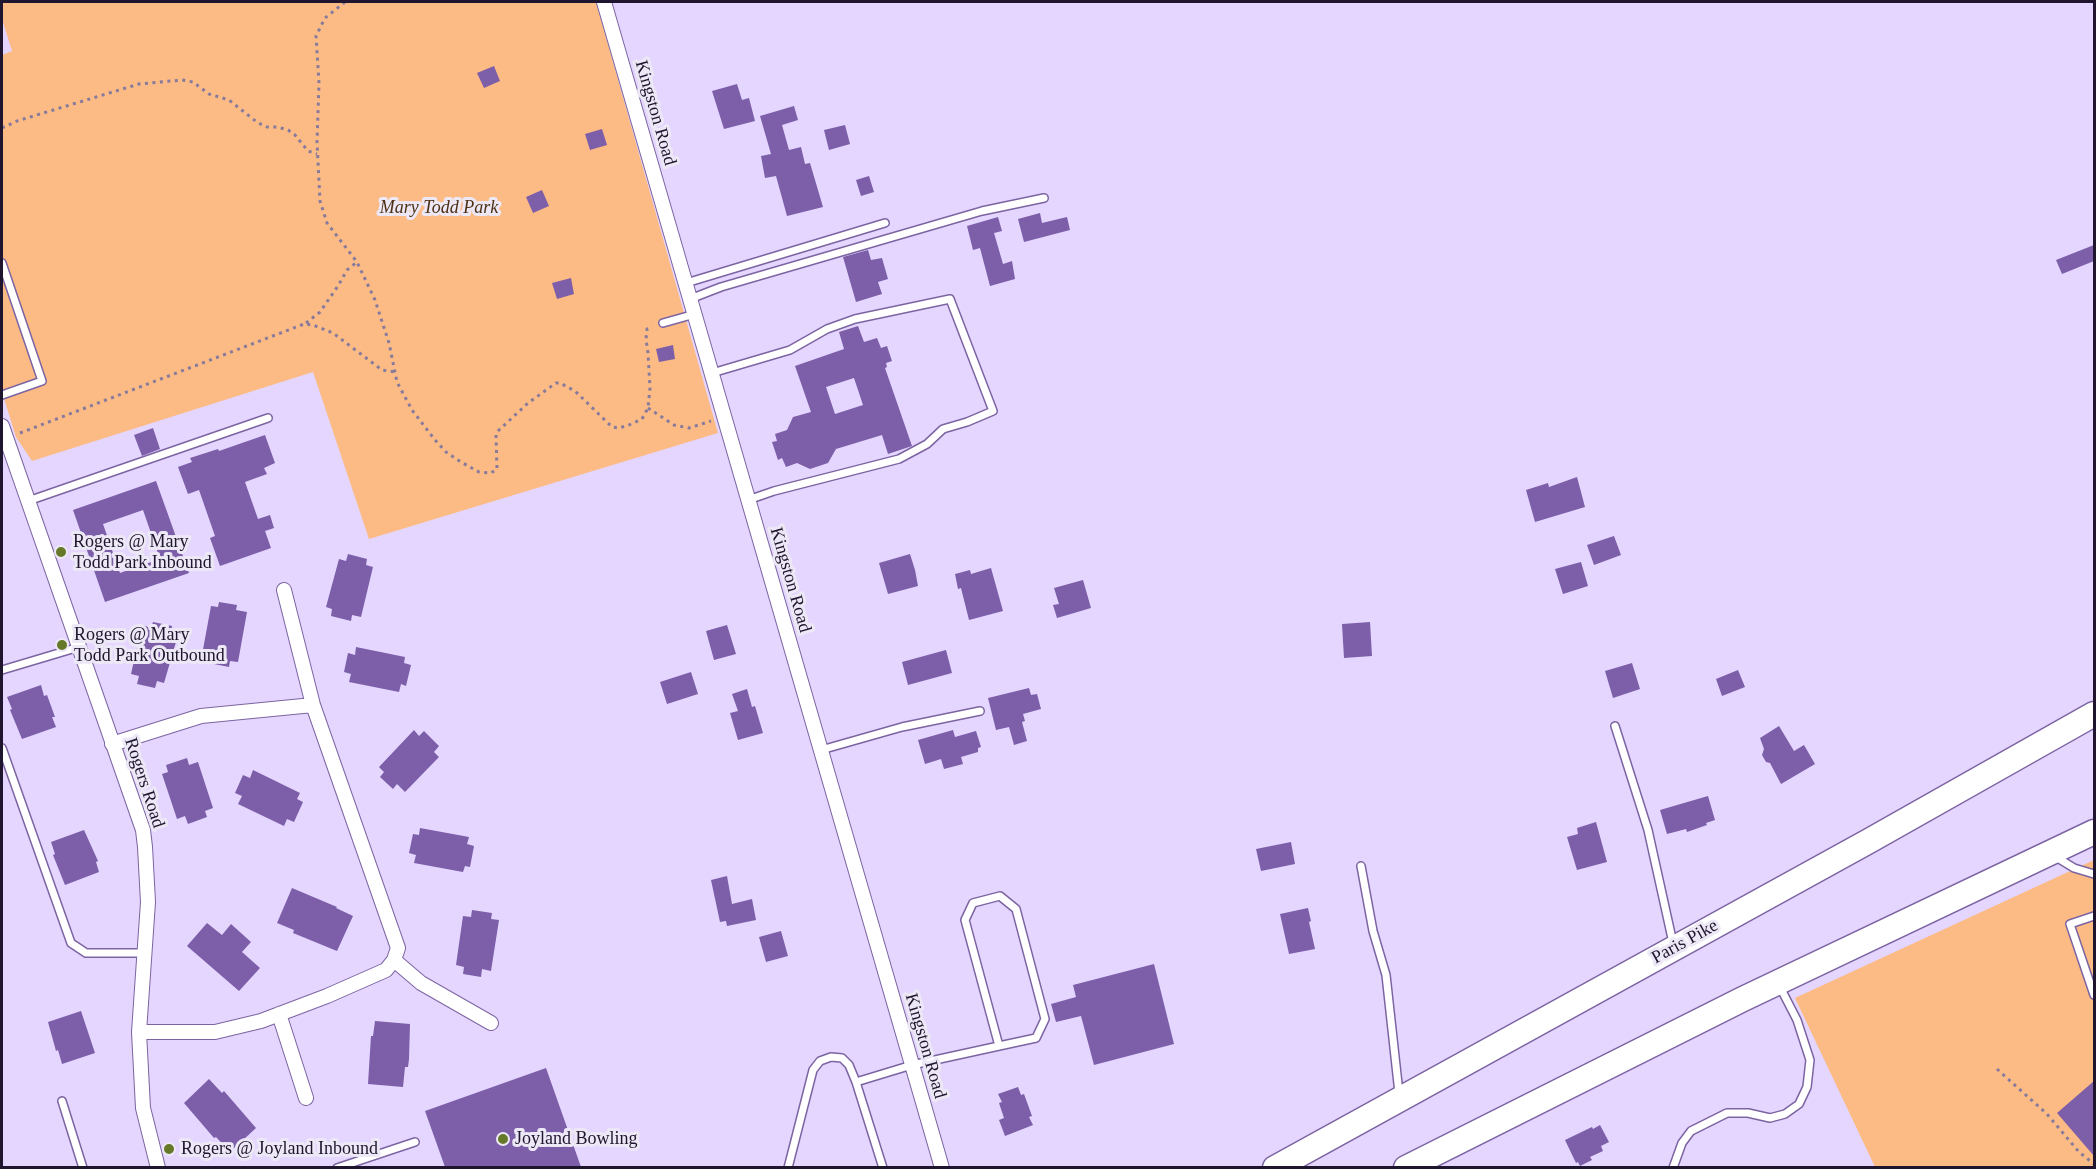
<!DOCTYPE html>
<html>
<head>
<meta charset="utf-8">
<style>
  body { margin:0 }
  #map { position:relative; width:2096px; height:1169px; overflow:hidden; background:#e4d6ff; font-family:"Times New Roman",serif }
  canvas { display:block }
  .frame { position:absolute; inset:0; border:3px solid #1f152e; pointer-events:none }
</style>
</head>
<body>
<div id="map">
<canvas width="2096" height="1169"></canvas>
<div class="frame"></div>
</div>
<script>
const g = document.querySelector('canvas').getContext('2d');
g.lineJoin = 'round';
function fillPath(path, color) { g.fillStyle = color; g.fill(path, 'evenodd'); }
const poly = rows => new Path2D(rows.map(r => 'M' + r).join(''));
function stroke(path, color, width, dash) { g.strokeStyle = color; g.lineWidth = width; g.lineCap = dash ? 'butt' : 'round'; g.setLineDash(dash || []); g.stroke(path); }
function write(font, color, halo, rows, align = 'center') {
  g.font = font + ' "Times New Roman",serif'; g.lineWidth = 6; g.setLineDash([]); g.textBaseline = 'middle'; g.strokeStyle = halo; g.fillStyle = color; for (const [text, x, y, turn = 0] of rows) {
    g.save(); g.translate(x, y); g.rotate((+turn || 0) * Math.PI / 180); g.textAlign = isNaN(turn) ? turn : align; if (halo) g.strokeText(text, 0, 0); g.fillText(text, 0, 0); g.restore();
  }
}
fillPath(poly([
  [2,2,596,2,718,433,369,539,313,372,32,461,16,437,2,392,2,55,12,51,2,19],
  [2094,860,2094,1167,1875,1167,1795,998]
]), '#fcbb84');
fillPath(poly([
  [494,66,500,81,484,88,477,73],
  [737,84,742,100,749,98,755,121,724,129,712,91],
  [794,106,798,120,782,125,789,150,801,147,805,164,810,163,823,207,787,216,776,176,765,178,761,156,771,154,760,116],
  [845,125,850,144,829,150,824,130],
  [602,129,607,145,590,150,585,134],
  [869,176,874,192,861,196,856,180],
  [542,190,549,206,533,213,526,197],
  [1040,213,1042,223,1067,217,1070,230,1024,242,1018,219],
  [998,217,1002,231,994,233,1003,264,1012,261,1015,279,990,286,980,248,973,250,967,226],
  [2094,245,2094,261,2062,274,2056,260],
  [868,250,871,260,882,258,888,279,878,282,882,294,856,302,843,257],
  [571,278,574,294,557,299,552,283],
  [858,326,864,342,877,338,881,348,887,346,892,361,886,363,887,367,885,368,912,446,888,454,882,435,836,449,828,463,810,469,797,463,786,467,782,458,778,460,772,442,777,441,775,434,787,430,793,417,811,412,795,366,844,349,839,332],
  [854,378,863,405,835,414,826,387],
  [673,345,675,359,659,362,656,349],
  [153,428,160,449,142,456,134,435],
  [265,435,275,463,264,468,267,474,245,482,258,519,270,515,274,528,265,531,271,548,220,566,210,538,215,536,199,490,188,494,178,467,192,462,190,458,218,449,219,451],
  [1577,477,1585,507,1535,522,1526,490,1548,483,1549,487],
  [156,481,189,573,105,602,73,510],
  [143,510,160,559,120,573,103,524],
  [1614,536,1621,555,1594,565,1587,545],
  [348,554,367,559,366,565,373,567,361,617,352,615,351,621,331,616,332,609,326,607,339,559,346,561],
  [910,554,915,570,918,586,888,594,879,563],
  [1581,562,1588,586,1563,594,1555,569],
  [991,568,1003,611,969,620,961,588,958,589,955,574,970,570,971,574],
  [1083,580,1091,608,1057,618,1053,605,1059,604,1054,588],
  [219,602,237,605,236,610,247,612,238,662,230,661,229,667,209,663,210,656,202,655,211,606,218,607],
  [153,622,172,626,171,634,178,635,164,683,157,681,155,688,137,684,139,676,131,674,142,625,151,628],
  [1370,622,1372,656,1344,658,1342,624],
  [727,625,736,654,714,660,706,631],
  [356,647,405,657,404,663,411,665,406,686,401,684,399,692,349,682,351,674,344,672,348,653,355,655],
  [946,650,952,673,908,685,902,662],
  [1632,663,1640,689,1613,698,1605,671],
  [1738,670,1745,687,1722,696,1716,679],
  [691,672,698,694,667,704,660,682],
  [41,685,44,696,47,695,55,717,52,717,56,727,22,739,10,710,12,709,7,697],
  [1029,688,1031,695,1037,694,1041,709,1023,714,1025,721,1022,722,1027,741,1014,745,1009,727,996,730,988,698],
  [747,689,752,707,755,706,763,733,738,740,730,713,738,711,732,694],
  [1779,726,1794,751,1804,745,1815,764,1781,784,1770,763,1766,762,1762,755,1764,749,1760,738],
  [414,730,419,736,424,731,439,746,434,752,439,757,405,792,397,784,393,789,380,777,384,772,379,767],
  [953,730,955,737,976,731,981,747,978,748,978,752,961,757,963,764,944,769,941,759,925,764,918,740],
  [187,758,189,765,198,762,213,808,205,811,207,817,188,824,185,816,177,819,162,774,168,772,166,765],
  [253,770,300,793,297,799,303,802,294,822,287,819,284,826,238,804,242,796,235,793,243,775,250,778],
  [1708,796,1715,820,1706,823,1707,825,1687,832,1686,829,1667,834,1660,810],
  [1596,822,1607,862,1577,870,1567,837,1578,834,1577,828],
  [420,828,469,837,467,844,474,846,470,867,465,866,463,872,414,863,416,855,409,853,413,834,419,835],
  [84,830,98,861,96,862,99,872,65,885,53,855,55,854,51,842],
  [1291,842,1295,864,1261,871,1256,849],
  [727,876,732,904,752,899,756,920,727,926,726,921,720,922,711,880],
  [292,888,337,907,336,908,353,916,337,951,293,933,294,930,277,923],
  [1308,908,1311,921,1309,922,1315,949,1289,954,1280,914],
  [472,910,492,913,491,919,499,920,491,971,482,969,481,977,463,974,464,967,456,965,463,916,471,917],
  [207,923,222,935,231,924,251,942,242,952,260,968,239,991,187,946],
  [781,931,788,956,766,962,759,937],
  [1154,964,1174,1044,1094,1065,1081,1016,1056,1022,1051,1004,1076,997,1073,985],
  [81,1011,95,1053,62,1064,58,1050,56,1051,48,1022],
  [375,1021,410,1024,409,1059,408,1067,405,1067,403,1087,368,1084,371,1036,373,1036],
  [546,1068,581,1167,445,1167,425,1111],
  [209,1079,222,1093,224,1091,256,1128,230,1152,216,1137,214,1138,184,1103],
  [2094,1081,2094,1156,2057,1113],
  [1018,1087,1021,1095,1024,1094,1032,1116,1029,1117,1033,1125,1005,1136,999,1120,1004,1118,999,1103,1002,1102,998,1094],
  [1600,1125,1609,1142,1601,1146,1603,1151,1590,1157,1592,1160,1580,1166,1578,1162,1576,1163,1565,1140,1592,1127,1593,1129]
]), '#7c5ea9');
const service = poly([
  [2,263,42,381,2,395],
  [686,283,885,223],
  [690,299,721,287,982,211,1044,198],
  [663,323,695,314],
  [712,373,790,350,827,329,855,319,950,299,993,411,967,422,943,429,927,444,899,459,774,491,748,500],
  [28,501,268,418],
  [2,670,79,647],
  [1615,726,1648,830,1673,943],
  [2,748,71,943,86,953,144,953],
  [821,750,902,727,980,711],
  [2056,857,2074,868,2094,874],
  [1361,866,1373,931,1386,975,1399,1093],
  [2094,916,2070,924,2094,995],
  [856,1082,912,1065,999,1046,1036,1038,1045,1019,1016,909,1000,896,973,903,965,920,999,1046],
  [62,1101,83,1168],
  [337,1168,415,1142],
  [788,1168,813,1070,820,1061,831,1057,842,1058,849,1065,856,1082,883,1168],
  [1673,1168,1682,1143,1691,1131,1727,1113,1748,1113,1770,1118,1785,1114,1799,1104,1807,1087,1810,1060,1797,1020,1780,987]
]);
const minor = poly([
  [604,2,942,1168],
  [2,426,143,830,145,847,148,902,139,1032,143,1108,158,1168],
  [112,744,201,716,313,705],
  [394,960,421,983,491,1023],
  [279,1014,306,1098],
  [139,1032,215,1032,261,1021,327,996,386,970,394,960,398,948,313,705,284,590]
]);
const trunk = poly([
  [1275,1168,1869,841,2094,714],
  [1406,1168,1743,999,2094,832]
]);
stroke(service, '#7c64a2', 10);
stroke(minor, '#7c64a2', 16);
stroke(trunk, '#7c64a2', 27);
stroke(poly([
  [345,2,325,18,316,36,319,83,317,142,320,201,327,223,357,262,375,300,389,343,397,382,412,410,435,440,446,452,461,462,479,472,491,473,497,469,496,435,498,431,528,403,556,383,560,383,575,391,612,427,619,428,629,425,642,419,648,408,650,388,648,353,646,339,647,329,652,326],
  [2,128,17,121,139,84,182,80,193,82,209,94,229,100,258,123,267,127,277,127,288,130,295,135,308,151,317,154],
  [306,323,320,312,338,286,347,270,357,262],
  [648,408,674,425,689,428,711,421],
  [20,433,304,324,313,325,333,333,382,370,395,372],
  [1997,1069,2047,1114,2079,1152,2094,1164]
]), '#877a9c', 3, [3, 4.5]);
stroke(service, '#fff', 7);
stroke(minor, '#fff', 14);
stroke(trunk, '#fff', 24);
for (const [x, y, r, color] of [
  [61,552,6,"#667928"],
  [62,645,6,"#667928"],
  [503,1139,6,"#667928"],
  [169,1149,6,"#667928"]
]) { const dot = new Path2D(); dot.arc(x, y, r, 0, 2 * Math.PI); g.fillStyle = color; g.fill(dot); stroke(dot, '#ede8f6', 2); }
write('18px', '#1f152e', '#ede8f6', [
  ["Kingston Road",655,113,74],
  ["Kingston Road",790,580,74],
  ["Rogers Road",144,783,72],
  ["Paris Pike",1685,942,-29],
  ["Kingston Road",925,1046,74]
]);
write('italic 18px', '#4e3015', '#ede8f6', [
  ["Mary Todd Park",439,208]
]);
write('18px', '#1f152e', '#ede8f6', [
  ["Rogers @ Mary",73,542],
  ["Todd Park Inbound",73,563],
  ["Rogers @ Mary",74,635],
  ["Todd Park Outbound",74,656],
  ["Joyland Bowling",515,1139],
  ["Rogers @ Joyland Inbound",181,1149]
], 'left');
</script>
</body>
</html>
